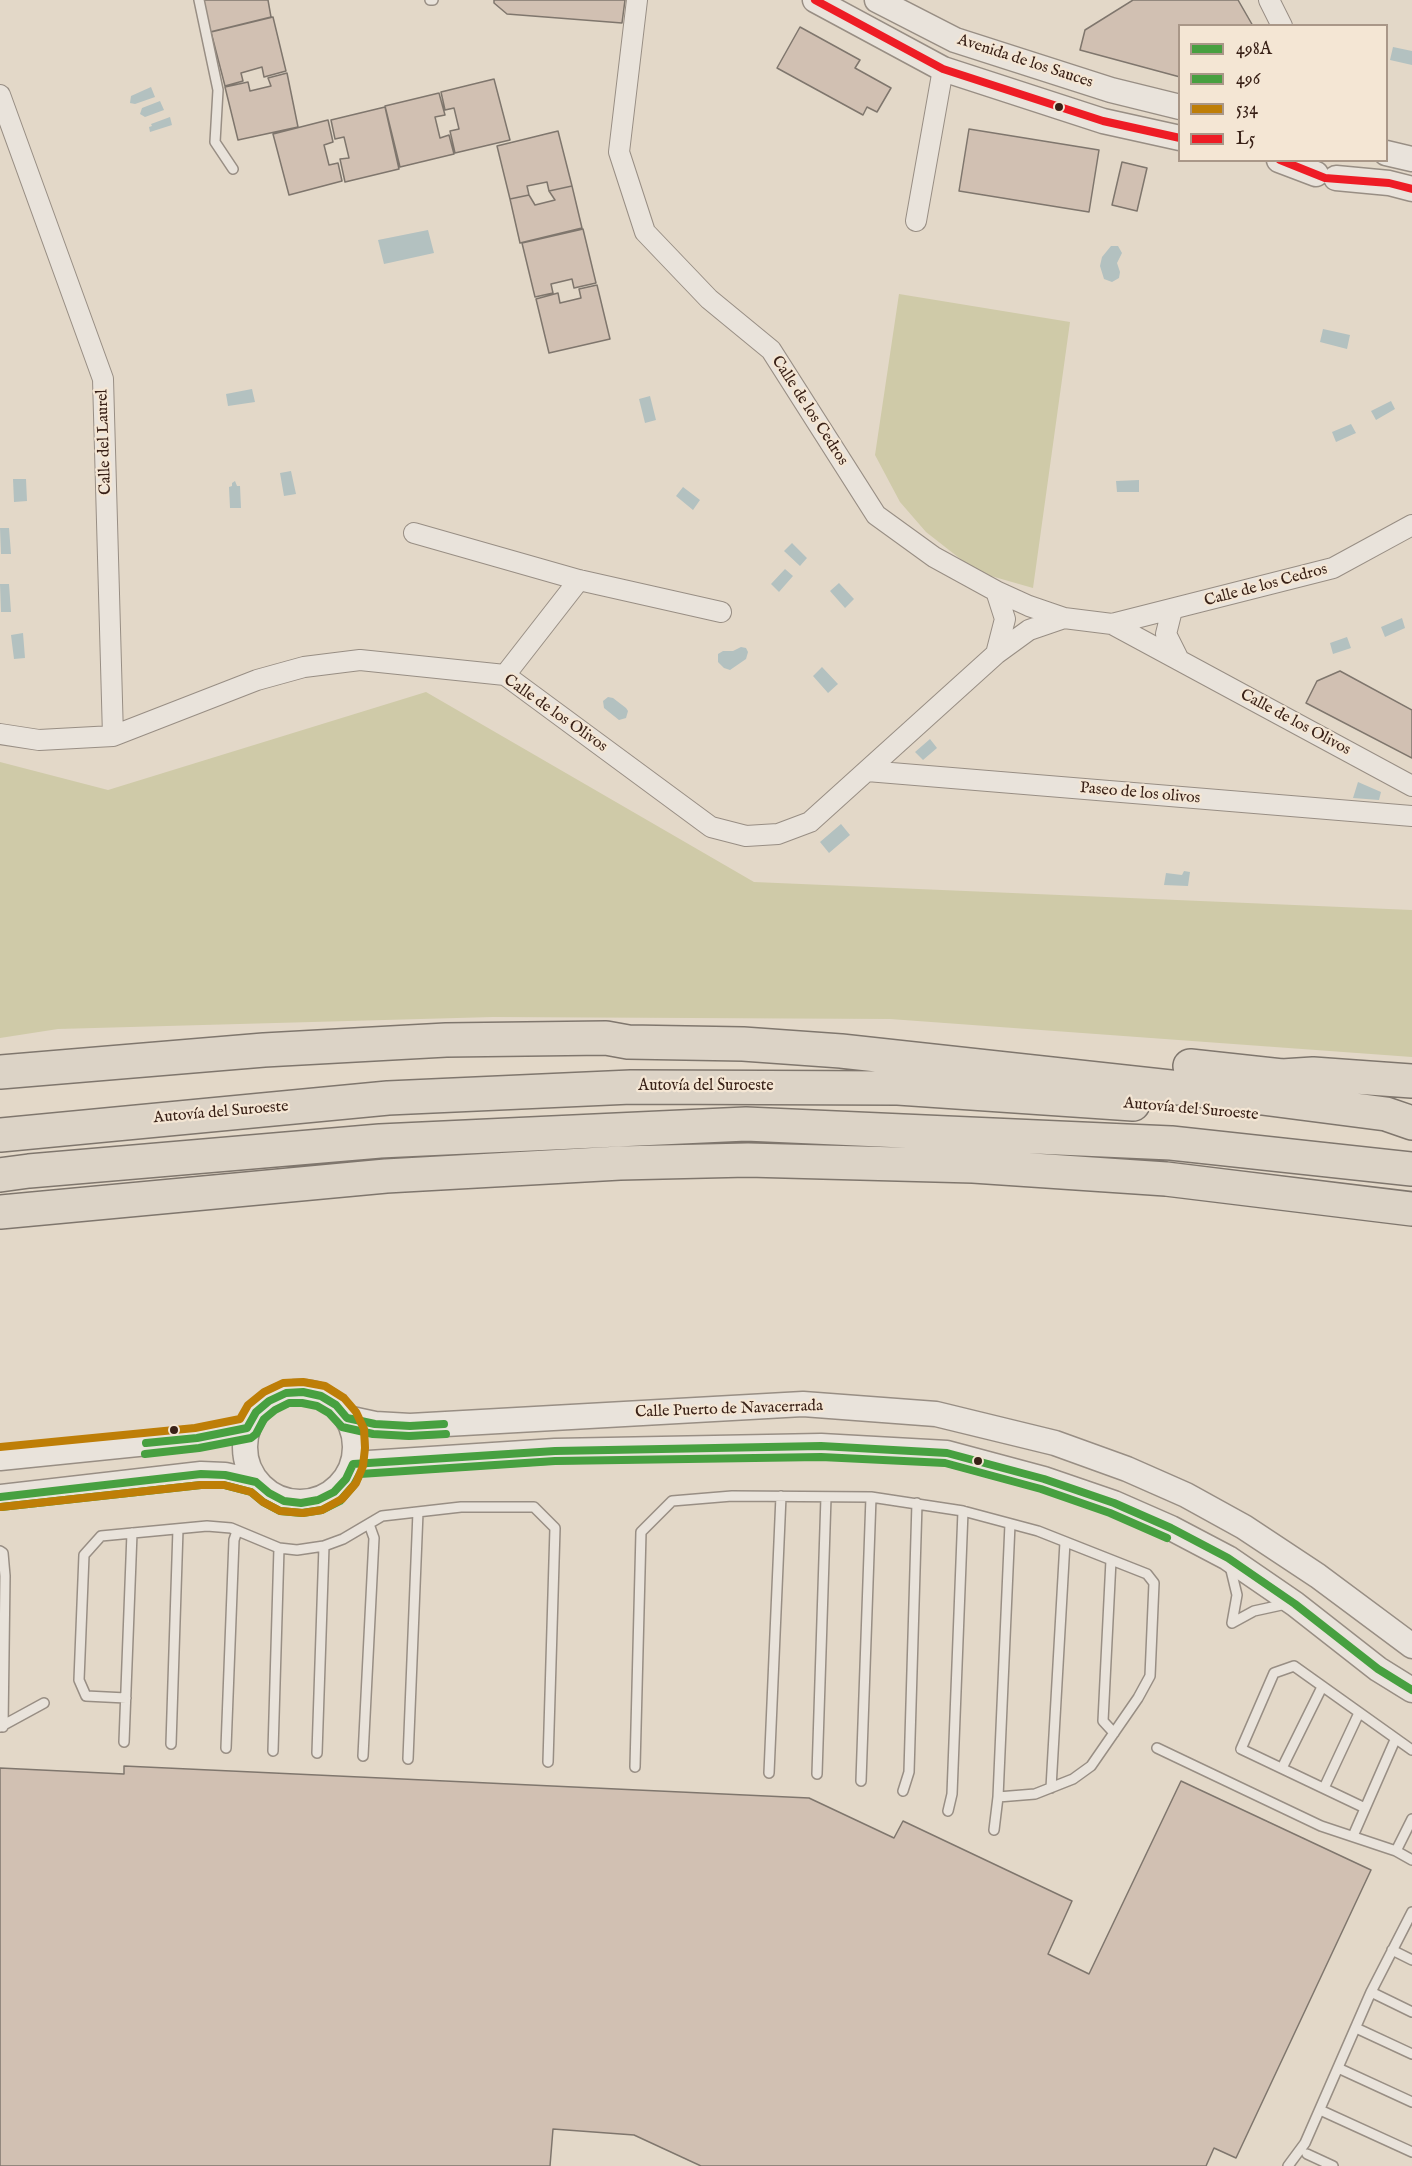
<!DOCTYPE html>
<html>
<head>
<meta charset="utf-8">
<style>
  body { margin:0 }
  #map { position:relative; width:1412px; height:2166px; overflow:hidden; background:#e3d8c8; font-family:"IM FELL English",serif }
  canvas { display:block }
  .legend { position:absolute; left:1178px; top:24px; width:210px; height:138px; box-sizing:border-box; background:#f4e6d4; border:2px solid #a99788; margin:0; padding:8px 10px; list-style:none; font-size:18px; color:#392117 }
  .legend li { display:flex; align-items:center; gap:12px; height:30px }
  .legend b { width:30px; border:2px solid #a99788 }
</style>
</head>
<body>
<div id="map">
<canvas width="1412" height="2166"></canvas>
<ul class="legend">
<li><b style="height:8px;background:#47a040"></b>498A</li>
<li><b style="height:8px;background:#47a040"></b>496</li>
<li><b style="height:8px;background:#be7e07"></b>534</li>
<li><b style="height:8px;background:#ee1c25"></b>L5</li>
</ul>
</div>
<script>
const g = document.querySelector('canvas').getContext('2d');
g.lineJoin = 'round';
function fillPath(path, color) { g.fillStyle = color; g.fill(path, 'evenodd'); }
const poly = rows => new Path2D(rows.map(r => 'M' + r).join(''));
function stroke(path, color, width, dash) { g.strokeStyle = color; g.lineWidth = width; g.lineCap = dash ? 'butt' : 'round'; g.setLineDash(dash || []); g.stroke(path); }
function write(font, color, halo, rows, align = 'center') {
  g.font = font + ' "IM FELL English",serif'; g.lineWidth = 4.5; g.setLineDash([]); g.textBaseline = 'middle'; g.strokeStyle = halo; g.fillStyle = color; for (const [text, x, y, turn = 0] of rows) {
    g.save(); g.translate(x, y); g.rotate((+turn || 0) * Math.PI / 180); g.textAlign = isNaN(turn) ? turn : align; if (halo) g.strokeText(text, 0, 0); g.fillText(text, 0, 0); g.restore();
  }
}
fillPath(poly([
  [899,294,1070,322,1033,588,977,572,926,532,900,502,875,455],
  [426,692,754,882,1412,910,1412,1057,890,1019,493,1017,58,1029,0,1038,0,762,108,790]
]), '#cfcaa8');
fillPath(poly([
  [1393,47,1412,51,1412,65,1390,60],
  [151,87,155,97,135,104,130,103,131,96],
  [160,101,164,110,145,117,140,114,142,108],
  [170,117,172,125,150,132,149,127,152,126,151,124],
  [428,230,434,253,384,264,378,240],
  [1111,246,1118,246,1122,253,1117,263,1120,272,1119,278,1112,282,1104,279,1100,266,1102,257],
  [1323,329,1350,335,1347,349,1320,342],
  [252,389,255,402,228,406,226,394],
  [650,396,656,420,645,423,639,399],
  [1391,401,1395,409,1376,420,1371,411],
  [1351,424,1356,433,1336,442,1332,432],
  [291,471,296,494,284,496,280,473],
  [13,479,26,479,27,501,14,502],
  [1139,480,1139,492,1117,492,1116,481],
  [235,481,237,486,240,486,241,508,230,508,229,487,232,486,232,483],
  [683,487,700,500,693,510,676,496],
  [0,528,9,528,11,554,1,554],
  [792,543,807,558,800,566,784,551],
  [785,569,793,576,779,592,771,584],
  [839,583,854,599,845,608,830,591],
  [0,584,9,584,11,612,1,612],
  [1402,618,1405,628,1385,637,1381,627],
  [23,633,25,658,14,659,11,635],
  [1347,637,1351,648,1333,654,1330,643],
  [741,647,746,648,748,652,746,659,730,670,724,668,718,662,718,654,723,651,733,651],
  [822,667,838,684,828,693,813,676],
  [608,697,613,698,626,708,628,711,626,718,619,720,604,708,603,701],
  [930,739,937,748,923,760,915,752],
  [1358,782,1381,792,1379,800,1353,798],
  [841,824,850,835,829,853,820,842],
  [1184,871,1190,872,1188,886,1164,885,1166,873,1182,875]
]), '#b3c1c0');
const building = poly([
  [203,0,268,0,271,17,210,32,203,0],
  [494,0,625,0,622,23,507,14,494,3,494,0],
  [1133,0,1238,0,1253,26,1180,26,1180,77,1080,50,1085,30,1133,0],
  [273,17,286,71,264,77,262,67,241,73,243,81,225,86,211,32,273,17],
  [800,27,860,60,855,68,891,88,877,112,867,107,863,115,777,68,800,27],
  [287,73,298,127,238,140,225,87,248,82,250,91,271,86,268,78,287,73],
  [494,79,510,140,455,153,450,131,459,129,454,108,445,110,441,92,494,79],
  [439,93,445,115,435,117,440,138,449,135,454,154,400,167,385,106,439,93],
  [385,107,399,169,345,182,340,159,349,158,344,137,335,139,331,120,385,107],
  [328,120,333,142,324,145,329,165,338,163,342,181,289,195,273,134,328,120],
  [969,129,1099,150,1089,212,959,191,969,129],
  [558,131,572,186,549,191,547,182,527,186,529,195,510,199,497,146,558,131],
  [1122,162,1147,168,1137,211,1112,205,1122,162],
  [572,186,582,228,520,243,510,199,529,195,535,205,555,200,549,191,572,186],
  [583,229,596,283,574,288,572,279,551,284,553,293,535,297,522,243,583,229],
  [597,285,610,339,549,353,536,299,558,293,560,303,581,298,579,289,597,285],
  [1340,671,1412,710,1412,758,1306,703,1317,681,1340,671],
  [124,1766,809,1798,894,1838,903,1821,1072,1901,1048,1954,1089,1974,1181,1781,1371,1870,1236,2158,1214,2148,1206,2166,701,2166,634,2135,553,2129,550,2166,0,2166,0,1768,124,1774,124,1766]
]);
fillPath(building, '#d1c0b2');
stroke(building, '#7f766d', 1.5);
const service = poly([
  [199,0,218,90,215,142,233,169],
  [430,0,433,0],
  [0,1551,3,1553,5,1576,3,1727],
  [1111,1560,1103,1721,1114,1733],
  [1230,1566,1237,1595,1232,1623],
  [1232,1623,1254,1611,1286,1604],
  [126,1698,86,1696,79,1680,84,1555,101,1536,207,1526,231,1528,279,1548,297,1550,324,1546,343,1539,382,1516,461,1507,534,1507,555,1528,548,1762],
  [0,1727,44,1703],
  [124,1742,132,1533],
  [171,1744,178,1529],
  [226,1748,234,1540,237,1531],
  [1157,1748,1321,1826,1396,1851,1412,1860],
  [273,1751,279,1548],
  [317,1753,324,1546],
  [363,1756,374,1538,369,1524],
  [408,1759,418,1512],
  [635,1767,641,1532,672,1501,732,1496,871,1497,963,1511,1038,1531,1147,1574,1154,1583,1150,1676,1138,1698,1091,1766,1073,1779,1035,1794,998,1797],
  [1282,1768,1322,1687],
  [769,1773,781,1496],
  [817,1774,826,1497],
  [861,1781,871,1497],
  [1051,1788,1065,1542],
  [1324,1788,1359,1713],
  [903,1791,909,1772,917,1503],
  [1365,1808,1241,1749,1274,1673,1294,1666,1412,1750],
  [948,1811,952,1794,963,1511],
  [994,1830,998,1797,1010,1524],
  [1353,1836,1395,1740],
  [1396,1851,1412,1819],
  [1392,1950,1412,1960],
  [1371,1992,1412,2012],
  [1356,2028,1412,2054],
  [1338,2068,1412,2102],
  [1320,2110,1412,2152],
  [1307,2154,1333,2166],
  [1288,2166,1305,2143,1371,1992,1412,1912]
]);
const minor = poly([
  [637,0,619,152,645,232,709,299,771,350,876,515,934,557,996,591,1005,619,996,654],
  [1269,0,1282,26],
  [0,95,103,379,113,736],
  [916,221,943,69],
  [414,533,579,580,721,612],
  [996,591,1029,606,1064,618],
  [1172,610,1166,634,1179,660],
  [1112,624,1412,786],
  [505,675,579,580],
  [0,734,39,740,113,736,257,680,304,667,360,660,505,675,711,827,746,836,778,834,810,822,996,654,1029,630,1064,618,1112,624,1333,568,1412,525],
  [867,771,1412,816]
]);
const tertiary = poly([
  [815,0,943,69,1103,121,1180,138],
  [877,0,955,40,1111,90,1180,107],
  [1386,153,1412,159],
  [1279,160,1316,174],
  [1336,178,1389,183,1412,189],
  '245 1447a55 55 0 1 1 110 0a55 55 0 1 1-110 0Z',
  [347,1418,375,1424,410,1426,803,1404,936,1414,1055,1443,1127,1469,1186,1495,1244,1527,1318,1576,1412,1646],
  [0,1458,197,1438,247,1428],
  [353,1464,555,1451,821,1446,947,1453,1044,1479,1114,1503,1171,1528,1228,1558,1295,1604,1378,1669,1412,1690],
  [0,1497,201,1474,225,1475,256,1482]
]);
const motorway = poly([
  [1190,1066,1282,1076,1313,1074,1412,1081],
  [0,1072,264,1050,446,1040,606,1038,628,1042,743,1044,841,1051,1225,1093,1386,1114,1412,1123],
  [0,1135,388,1098,631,1087,898,1088,1133,1104],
  [0,1175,29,1171,380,1141,746,1124,1171,1143,1412,1169],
  [0,1212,386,1176,620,1163,748,1160,973,1166,1166,1179,1412,1209]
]);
stroke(service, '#988e84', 12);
stroke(minor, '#988e84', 22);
stroke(tertiary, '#988e84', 27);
stroke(motorway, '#7f766d', 36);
stroke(service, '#e9e3db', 9);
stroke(minor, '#e9e3db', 20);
stroke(tertiary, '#e9e3db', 24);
stroke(motorway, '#dcd3c6', 33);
stroke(poly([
  [146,1443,197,1438,247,1428,256,1412,269,1401,286,1393,303,1392,321,1396,336,1405,347,1418,375,1424,410,1426,444,1424],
  [0,1497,201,1474,225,1475,256,1482,269,1493,284,1501,301,1503,318,1500,334,1492,346,1479,353,1464,555,1451,821,1446,947,1453,1044,1479,1114,1503,1171,1528,1228,1558,1295,1604,1378,1669,1412,1690]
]), '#47a040', 8);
stroke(poly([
  [145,1454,199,1448,251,1438,256,1434,264,1419,275,1410,289,1403,302,1403,317,1406,329,1413,342,1427,373,1434,409,1436,446,1434],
  [1,1507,201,1485,224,1485,251,1492,263,1502,280,1511,302,1513,322,1510,340,1501,354,1485,360,1474,555,1461,821,1457,945,1463,1041,1489,1110,1513,1167,1538]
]), '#47a040', 8);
stroke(poly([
  [0,1447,195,1428,240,1419,248,1405,264,1392,283,1383,303,1382,325,1386,344,1398,356,1412,364,1429,365,1448,363,1466,356,1483,342,1499,322,1510,303,1513,280,1511,263,1502,251,1492,224,1485,201,1485,1,1507]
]), '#be7e07', 8);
stroke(poly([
  [815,0,943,69,1103,121,1180,138],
  [1280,160,1325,178,1389,183,1412,189]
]), '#ee1c25', 8);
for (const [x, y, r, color] of [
  [1059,107,5,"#392117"],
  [174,1430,5,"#392117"],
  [978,1461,5,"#392117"]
]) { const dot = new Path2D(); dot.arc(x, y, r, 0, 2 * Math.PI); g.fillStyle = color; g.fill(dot); stroke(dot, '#f4e6d4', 2); }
write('16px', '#392117', '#f4e6d4', [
  ["Avenida de los Sauces",1025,62,18],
  ["Calle de los Cedros",809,411,57],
  ["Calle del Laurel",105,442,-92],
  ["Calle de los Cedros",1266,586,-15],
  ["Calle de los Olivos",555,714,35],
  ["Calle de los Olivos",1295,723,28],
  ["Paseo de los olivos",1140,794,5],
  ["Autovía del Suroeste",706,1087],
  ["Autovía del Suroeste",1191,1110,5],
  ["Autovía del Suroeste",221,1113,-5],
  ["Calle Puerto de Navacerrada",729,1410,-2]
]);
</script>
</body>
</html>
